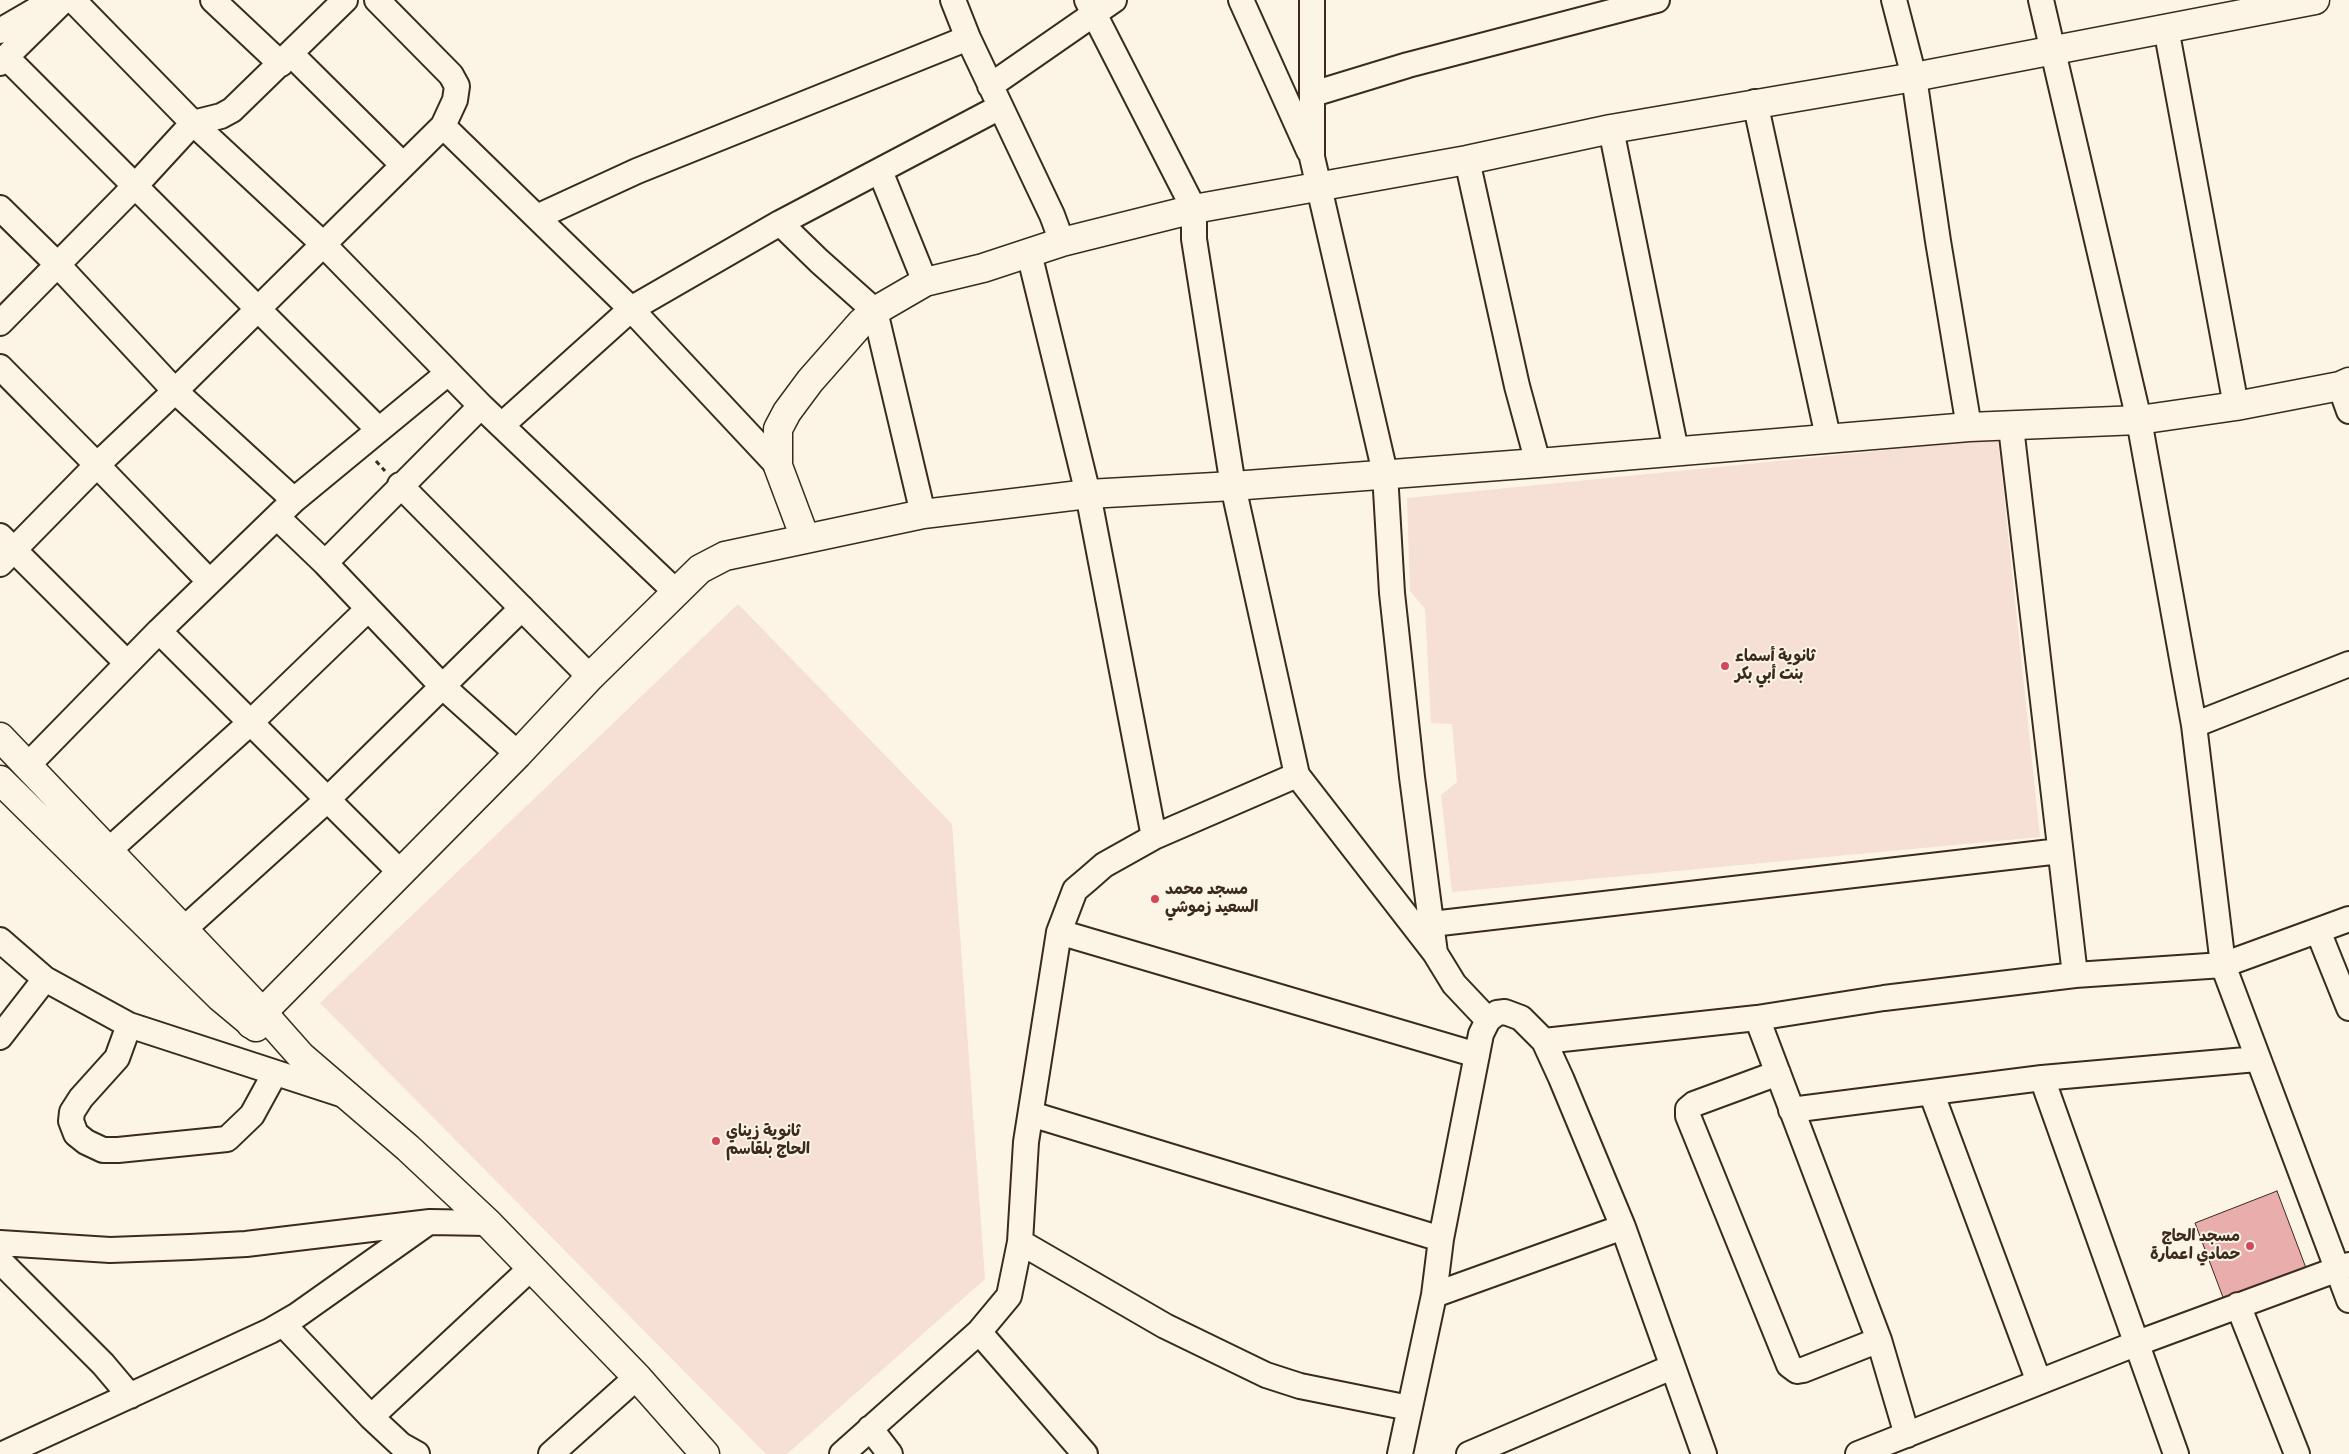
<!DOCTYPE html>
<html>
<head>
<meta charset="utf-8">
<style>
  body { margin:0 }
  canvas { display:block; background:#fcf5e5 }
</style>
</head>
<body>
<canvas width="2349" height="1454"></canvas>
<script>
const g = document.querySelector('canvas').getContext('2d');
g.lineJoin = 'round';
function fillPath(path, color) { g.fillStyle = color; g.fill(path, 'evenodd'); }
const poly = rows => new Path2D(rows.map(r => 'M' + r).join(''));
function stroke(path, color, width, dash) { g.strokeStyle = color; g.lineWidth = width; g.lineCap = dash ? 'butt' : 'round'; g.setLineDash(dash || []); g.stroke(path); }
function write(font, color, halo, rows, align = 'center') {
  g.font = font + ' Pangolin,"Playpen Sans Arabic",sans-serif'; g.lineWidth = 4; g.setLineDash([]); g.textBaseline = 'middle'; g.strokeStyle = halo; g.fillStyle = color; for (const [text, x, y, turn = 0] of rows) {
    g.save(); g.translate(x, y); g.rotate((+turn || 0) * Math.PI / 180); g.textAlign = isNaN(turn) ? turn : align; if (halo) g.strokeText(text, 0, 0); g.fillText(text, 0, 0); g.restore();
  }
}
fillPath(poly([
  [1998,439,2040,837,1452,892,1441,795,1457,782,1452,724,1431,723,1425,609,1410,591,1407,498],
  [738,604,952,824,985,1279,787,1454,766,1454,320,1003]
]), '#f6dfd4');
const building = poly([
  [2277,1191,2306,1268,2224,1300,2195,1223,2277,1191]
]);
fillPath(building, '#e9adac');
stroke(building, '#3b2a1e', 1);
const street = poly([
  [73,0,193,123,323,244,481,406,676,592],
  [213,0,281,64],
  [953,0,968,38,1052,215,1062,242],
  [1087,0,1194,209,1194,239,1233,486,1297,775],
  [1241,0,1309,151],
  [1312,0,1312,157,1385,473,1392,593,1412,777,1435,953,1454,984,1488,1020],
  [1894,0,1914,77,1938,241,1969,427],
  [2041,0,2139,420,2194,725,2223,965,2349,1300],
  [2166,28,2236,406],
  [0,31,48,3],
  [291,54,403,165],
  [6,57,378,429],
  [0,63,64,0],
  [990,86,1114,0],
  [1313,94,1408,65,1657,0],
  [1755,102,1828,437],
  [443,126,631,309,778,466],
  [1611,129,1676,451],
  [1467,160,1517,386,1538,463],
  [880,171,925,282],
  [0,208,57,264,175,391,294,500],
  [537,217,637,171,968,38],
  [780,223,1000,107],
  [1029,253,1088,494,1154,837],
  [0,323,136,185,193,123,221,116,232,110,345,0],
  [0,367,97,465,209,581],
  [2340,386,2349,411],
  [502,425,631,309,780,223,819,261,875,311,923,514],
  [2011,427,2075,975],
  [400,485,590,677],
  [277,517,325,563,441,685,518,754],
  [0,536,127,663],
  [325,563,481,406],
  [0,564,97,465,175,391,443,126,455,100,457,86,451,75,377,0],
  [159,631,400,872],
  [2194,725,2349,664],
  [28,765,159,631,294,500,448,373],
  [108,851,251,722,367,610],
  [1432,924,2060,851],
  [183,930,327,800,522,608],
  [2318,931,2349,1008],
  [1059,932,1477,1055],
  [0,940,45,979,129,1025,344,1095],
  [1757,1018,1879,1340,1907,1435],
  [129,1025,117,1058,81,1098,72,1112,71,1121,76,1134,86,1142,103,1150,118,1150,227,1139,252,1115,275,1073],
  [0,1037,45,979],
  [1544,1041,1757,1018,1884,998,2075,975,2223,965,2349,919],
  [1778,1073,1694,1104,1688,1109,1688,1116,1789,1365,1797,1371,1803,1370,1879,1340],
  [2042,1078,2176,1454],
  [1931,1092,2039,1382],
  [1791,1110,2042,1078,2257,1059],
  [1031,1114,1441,1239],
  [1020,1242,1165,1326,1266,1375,1300,1386,1409,1408],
  [0,1243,110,1250,190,1247,246,1244,430,1222,488,1223],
  [0,1261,103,1364,130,1396],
  [1434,1295,1623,1227],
  [2238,1305,2297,1454],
  [283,1324,371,1417,401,1445,417,1454],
  [979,1332,1085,1454],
  [371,1417,531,1268],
  [870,1428,890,1454],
  [3,1454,270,1331,296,1316,426,1224],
  [551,1454,637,1377],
  [842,1454,979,1332,1009,1296,1020,1242,1026,1142,1059,932,1075,890,1088,879,1104,865,1154,837,1297,775,1435,953],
  [1400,1454,1434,1295,1441,1239,1481,1034,1488,1020,1497,1013,1505,1012,1521,1018,1544,1041,1561,1078,1623,1227,1704,1454],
  [1469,1454,1672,1367],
  [1858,1454,2135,1344,2349,1265]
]);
const secondary = poly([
  [805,538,778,466,778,429,787,412,810,381,861,323,875,311,925,282,983,268,1062,242,1194,209,1467,160,1611,129,1914,77,2315,0],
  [251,1024,518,754,590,677,700,569,725,556,923,514,1088,494,1233,486,1538,463,1969,427,2139,420,2236,406,2340,386,2349,382]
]);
const primary = poly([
  [0,737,262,1012,301,1056,408,1148,488,1223,637,1377,705,1454],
  [0,780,220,997,256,1027]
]);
stroke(street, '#3b2a1e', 28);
stroke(secondary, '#3b2a1e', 31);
stroke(primary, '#3b2a1e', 31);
stroke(poly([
  [376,461,385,471]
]), '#3b2a1e', 3, [5, 4]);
stroke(street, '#fcf5e5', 24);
stroke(secondary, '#fcf5e5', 28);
stroke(primary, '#fcf5e5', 28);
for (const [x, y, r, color] of [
  [1725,666,5,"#d1495b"],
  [1155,899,5,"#d1495b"],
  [716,1141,5,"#d1495b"],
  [2250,1246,5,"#d1495b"]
]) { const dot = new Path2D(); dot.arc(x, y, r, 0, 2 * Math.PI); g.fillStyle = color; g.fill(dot); stroke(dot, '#fcf5e5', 2); }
write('bold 16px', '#3b2a1e', '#fcf5e5', [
  ["ثانوية أسماء",1735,657],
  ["بنت أبي بكر",1735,675],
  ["مسجد محمد",1165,890],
  ["السعيد زموشي",1165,908],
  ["ثانوية زيناي",726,1132],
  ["الحاج بلقاسم",726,1150],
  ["مسجد الحاج",2240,1237,"right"],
  ["حمادي اعمارة",2240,1255,"right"]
], 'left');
</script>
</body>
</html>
